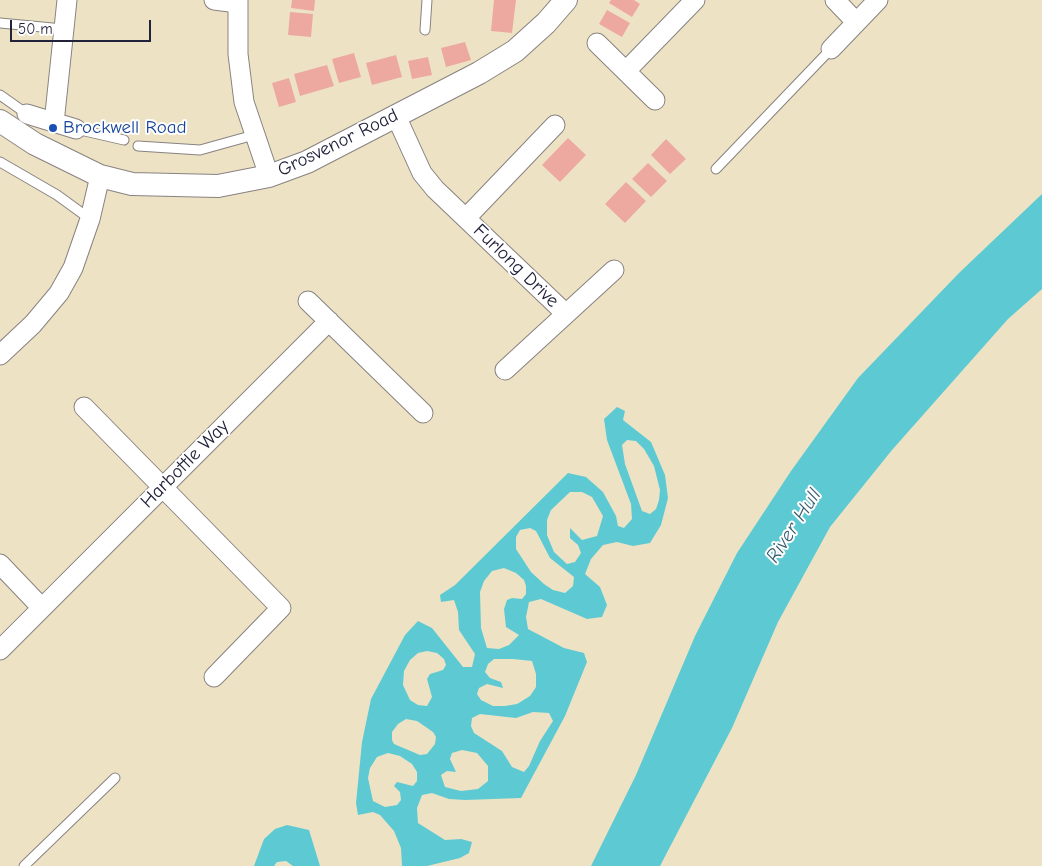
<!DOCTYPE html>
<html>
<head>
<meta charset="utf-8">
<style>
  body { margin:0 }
  #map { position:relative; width:1042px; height:866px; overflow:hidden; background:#ede3c4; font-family:"Comic Neue",sans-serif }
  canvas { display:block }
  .scale { position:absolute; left:10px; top:20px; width:141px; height:22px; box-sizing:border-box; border:2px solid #22223b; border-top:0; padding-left:6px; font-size:15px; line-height:18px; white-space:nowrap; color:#22223b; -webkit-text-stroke:4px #fff; paint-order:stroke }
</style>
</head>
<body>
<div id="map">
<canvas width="1042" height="866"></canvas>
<div class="scale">50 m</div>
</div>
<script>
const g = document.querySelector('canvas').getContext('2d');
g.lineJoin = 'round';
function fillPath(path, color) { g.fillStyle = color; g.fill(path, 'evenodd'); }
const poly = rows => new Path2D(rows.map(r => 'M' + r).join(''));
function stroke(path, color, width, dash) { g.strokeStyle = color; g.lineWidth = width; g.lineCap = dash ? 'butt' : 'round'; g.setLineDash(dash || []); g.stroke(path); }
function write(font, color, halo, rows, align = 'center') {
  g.font = font + ' "Comic Neue",sans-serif'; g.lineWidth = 4; g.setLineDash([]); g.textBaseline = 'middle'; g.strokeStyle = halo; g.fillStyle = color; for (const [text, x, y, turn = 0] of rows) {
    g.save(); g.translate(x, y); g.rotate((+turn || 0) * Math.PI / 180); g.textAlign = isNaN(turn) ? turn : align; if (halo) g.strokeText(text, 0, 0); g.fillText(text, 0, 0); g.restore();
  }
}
fillPath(poly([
  [1042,194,1042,289,1008,319,892,450,830,527,778,622,732,728,660,866,591,866,636,775,695,636,737,553,791,471,858,378,959,273],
  [617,407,625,411,623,420,651,442,665,475,668,498,661,525,650,543,633,546,617,542,603,545,591,559,585,574,600,587,607,605,602,617,587,619,541,599,529,602,526,617,528,629,564,648,584,653,587,662,565,716,521,798,465,800,449,799,432,793,422,795,417,808,418,823,445,840,461,839,472,842,469,853,460,858,427,866,402,866,401,848,394,831,380,815,373,812,358,815,356,803,362,742,371,699,405,635,418,621,432,628,463,667,472,667,475,654,459,630,458,612,454,600,441,602,440,595,455,585,568,473,586,477,603,492,616,516,618,526,624,528,632,519,631,504,607,440,604,419],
  [627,440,636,441,644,449,654,466,660,490,659,500,656,509,650,514,642,511,625,464,622,445],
  [570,492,582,492,592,497,603,516,597,536,582,540,570,528,570,538,578,545,581,553,575,562,567,564,554,552,547,535,547,520,551,510],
  [530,528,536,531,550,558,574,577,573,586,565,593,553,590,544,584,531,572,516,549,516,537,520,530],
  [504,568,516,573,524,580,526,586,526,594,522,599,512,598,507,600,504,609,506,627,519,635,509,645,499,649,487,648,481,628,480,592,484,581,492,571],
  [427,651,437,653,444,659,446,665,443,670,430,674,427,679,432,697,427,706,418,705,410,700,403,685,404,671,410,660,418,653],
  [494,659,513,659,532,661,536,674,536,687,530,696,517,704,505,706,493,706,481,700,477,694,479,688,487,684,503,688,501,682,490,678,485,672,488,664],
  [533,712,549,713,553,721,540,741,529,766,524,772,512,767,502,751,474,733,471,726,472,718,480,714,516,718],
  [406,719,417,721,433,732,436,737,435,744,427,754,420,755,394,744,392,740,392,732,398,724],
  [462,750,477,753,488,766,488,781,478,789,461,791,445,787,441,775,447,771,456,772,450,759,452,753],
  [388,753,400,756,412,764,417,772,417,781,413,786,397,782,394,786,400,792,401,800,397,805,385,807,373,801,368,778,370,768,377,757],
  [287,825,309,830,320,866,293,866,286,861,277,862,274,866,254,866,264,839,275,829]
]), '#5dcad3');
fillPath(poly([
  [292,0,315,0,314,11,291,8],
  [494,0,516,0,512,33,491,31],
  [611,0,634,0,640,4,632,17,609,3],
  [607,10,630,23,622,37,599,24],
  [290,12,313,14,311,37,288,35],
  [465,42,471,60,446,67,441,48],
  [354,53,361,77,339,83,332,59],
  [396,55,402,77,372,85,366,63],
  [428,57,432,75,412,79,408,61],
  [327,65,334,86,300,96,294,74],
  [289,78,296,102,279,107,272,83],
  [568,138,586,155,560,182,542,165],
  [666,139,686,159,670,174,651,155],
  [648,163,667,181,651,197,632,179],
  [626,182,646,201,625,223,605,204]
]), '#eda9a0');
const service = poly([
  [0,23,63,29],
  [425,30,427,0],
  [0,95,27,114],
  [76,129,124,140],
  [138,146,200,150,254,135],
  [0,162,57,195,90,219],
  [716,169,831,49],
  [24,866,115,778]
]);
const minor = poly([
  [214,0,238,3],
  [238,0,238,54,244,102,269,176],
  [835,0,856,22],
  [597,43,655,100],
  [831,49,878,0],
  [626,71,695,0],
  [27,114,76,129],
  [396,116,422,173,435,189,565,313],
  [54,123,67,0],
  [466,218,555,125],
  [308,301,423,413],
  [0,355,33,324,59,293,73,268,90,219,100,176],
  [505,370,614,270],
  [84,407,281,608,214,677],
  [0,564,41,607],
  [0,650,329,321]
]);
const tertiary = poly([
  [0,121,35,144,100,176,132,184,218,186,269,176,307,162,479,73,515,51,546,23,566,0]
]);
stroke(service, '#888280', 11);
stroke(minor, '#888280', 21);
stroke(tertiary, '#888280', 24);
stroke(service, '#fff', 9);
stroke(minor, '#fff', 19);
stroke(tertiary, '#fff', 22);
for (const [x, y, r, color] of [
  [53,128,5,"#1a4fb4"]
]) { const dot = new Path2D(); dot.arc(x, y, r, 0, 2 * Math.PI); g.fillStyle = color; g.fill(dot); stroke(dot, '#fff', 2); }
write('19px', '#164399', '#fff', [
  ["Brockwell Road",63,128]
], 'left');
write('19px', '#22223b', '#fff', [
  ["Grosvenor Road",338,143,-26],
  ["Furlong Drive",516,266,44],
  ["Harbottle Way",185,464,-45]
]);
write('italic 20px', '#375d70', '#fff', [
  ["River Hull",794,526,-57]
]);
</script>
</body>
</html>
